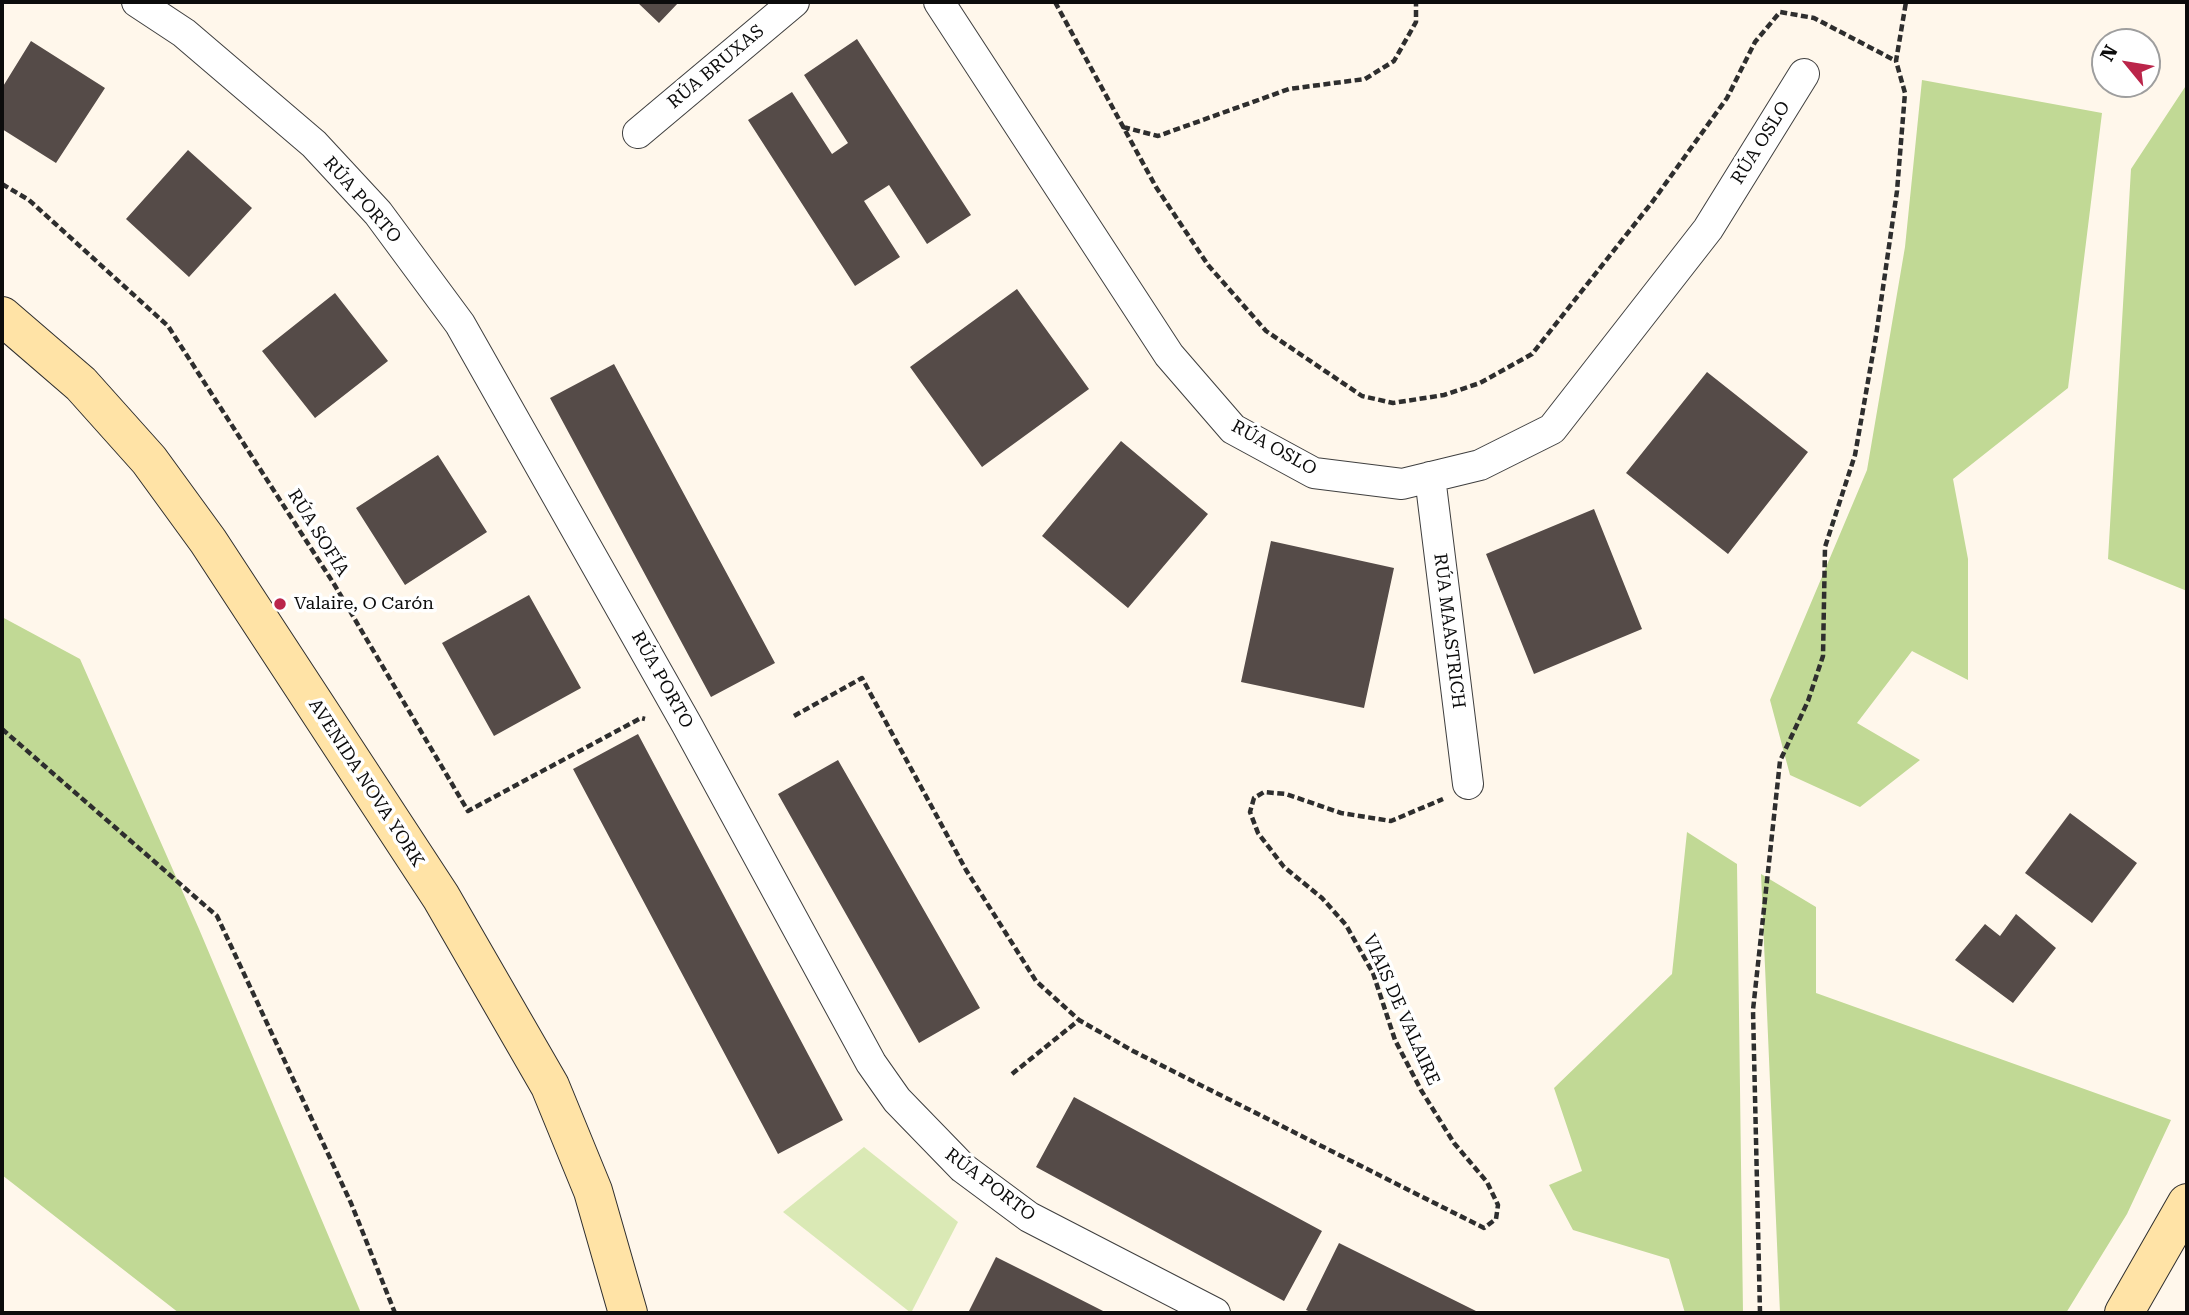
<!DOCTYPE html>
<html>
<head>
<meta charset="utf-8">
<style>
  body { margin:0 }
  #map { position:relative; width:2189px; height:1315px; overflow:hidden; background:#fff7eb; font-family:"Roboto Serif",serif }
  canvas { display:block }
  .frame { position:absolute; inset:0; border:4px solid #0c0c0c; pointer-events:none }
  .north { position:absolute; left:2091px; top:28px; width:70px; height:70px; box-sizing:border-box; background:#fff; border:2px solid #9e9e9e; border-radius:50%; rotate:300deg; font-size:19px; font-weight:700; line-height:28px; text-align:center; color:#0c0c0c }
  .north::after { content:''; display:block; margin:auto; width:24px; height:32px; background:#bb254a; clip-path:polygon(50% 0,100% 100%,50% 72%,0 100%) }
</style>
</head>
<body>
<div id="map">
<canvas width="2189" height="1315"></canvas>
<div class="frame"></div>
<div class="north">N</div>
</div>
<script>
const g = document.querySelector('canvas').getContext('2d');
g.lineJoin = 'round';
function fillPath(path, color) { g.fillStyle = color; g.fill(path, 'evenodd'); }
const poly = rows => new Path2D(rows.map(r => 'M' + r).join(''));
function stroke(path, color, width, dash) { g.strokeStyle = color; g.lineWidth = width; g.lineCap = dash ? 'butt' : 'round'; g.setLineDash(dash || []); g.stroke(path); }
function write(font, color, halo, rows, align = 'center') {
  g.font = font + ' "Roboto Serif",serif'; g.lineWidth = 7; g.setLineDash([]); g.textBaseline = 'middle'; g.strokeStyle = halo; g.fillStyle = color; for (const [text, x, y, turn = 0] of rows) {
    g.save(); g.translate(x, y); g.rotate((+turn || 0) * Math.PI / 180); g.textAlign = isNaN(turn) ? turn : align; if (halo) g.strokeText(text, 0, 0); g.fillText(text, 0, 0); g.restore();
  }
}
fillPath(poly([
  [864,1147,958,1222,911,1313,783,1212]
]), '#dae9b5');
fillPath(poly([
  [1922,80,2102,113,2068,388,1953,479,1968,559,1968,680,1912,651,1857,723,1920,760,1860,807,1790,775,1770,700,1867,470,1905,247],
  [2187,84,2187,591,2108,559,2131,169],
  [2,617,80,659,199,929,361,1313,179,1313,2,1175],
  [1687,832,1737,864,1743,1313,1685,1313,1669,1259,1573,1230,1549,1185,1582,1171,1554,1088,1672,974],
  [1761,874,1816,907,1816,993,2171,1120,2127,1214,2066,1313,1780,1313]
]), '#c1d995');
fillPath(poly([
  [637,2,679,2,659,23],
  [857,39,971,215,927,244,889,185,864,201,900,257,855,286,748,120,792,92,832,154,848,143,804,75],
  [31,41,105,88,56,163,2,129,2,88],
  [188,150,252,208,189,277,126,219],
  [1017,289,1089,389,982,467,910,367],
  [335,293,388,361,315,418,262,351],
  [614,364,775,663,711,697,550,398],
  [1707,372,1808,452,1728,554,1626,473],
  [1121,441,1208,514,1128,608,1042,536],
  [438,455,487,532,405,585,356,508],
  [1594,509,1642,629,1534,674,1486,554],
  [1271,541,1394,568,1364,708,1241,682],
  [529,595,581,688,494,736,442,643],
  [638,734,843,1120,778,1154,573,769],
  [838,760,980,1008,919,1043,778,794],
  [2070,813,2137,863,2092,923,2025,873],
  [2016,914,2056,948,2013,1003,1955,960,1985,924,2000,936],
  [1074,1097,1322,1231,1284,1301,1036,1167],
  [1339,1243,1480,1313,1313,1313,1306,1310],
  [996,1257,1042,1280,1107,1313,968,1313]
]), '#554b48');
const street = poly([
  [137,2,184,33,314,144,378,213,460,324,687,725,871,1063,897,1100,963,1168,1029,1217,1215,1313],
  [939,2,1169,355,1233,429,1314,473,1402,484,1480,465,1552,429,1708,229,1804,74],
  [638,133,794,2],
  [1430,477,1468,784]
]);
const secondary = poly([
  [2,316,81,384,149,460,208,541,441,897,550,1086,593,1191,628,1313],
  [2124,1313,2187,1203]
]);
stroke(street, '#3f3f3f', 32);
stroke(secondary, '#2e2e2e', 40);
stroke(poly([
  [1055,2,1156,187,1208,265,1266,331,1362,396,1393,403,1444,395,1480,383,1532,354,1653,201,1727,98,1755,42,1780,12,1814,18,1896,61],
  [1123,127,1158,136,1289,89,1365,79,1394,61,1416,22,1416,2],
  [2,184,29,200,168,326,334,584,468,811,641,718,645,719],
  [794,716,862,678,966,870,1036,981,1079,1020],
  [2,729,217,916,351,1203,395,1313],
  [1012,1074,1079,1020,1133,1051,1484,1228,1496,1219,1498,1205,1487,1182,1454,1143,1421,1090,1395,1040,1373,973,1346,925,1322,898,1284,867,1258,833,1250,812,1254,798,1264,792,1286,794,1341,813,1391,821,1443,799],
  [1760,1313,1753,1010,1780,761,1808,701,1823,656,1825,547,1855,455,1876,336,1897,191,1905,93,1896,61,1906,2]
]), '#2e2e2e', 4.5, [7, 3.5]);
stroke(street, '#fff', 30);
stroke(secondary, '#ffe3a6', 38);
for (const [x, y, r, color] of [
  [280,604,7,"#bb254a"]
]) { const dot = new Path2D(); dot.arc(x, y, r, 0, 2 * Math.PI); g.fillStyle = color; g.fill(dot); stroke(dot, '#fff', 2.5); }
write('18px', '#0c0c0c', '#fff', [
  ["RÚA BRUXAS",716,67,-40],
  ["RÚA OSLO",1761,143,-58],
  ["RÚA PORTO",362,200,49],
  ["RÚA OSLO",1274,448,29],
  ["RÚA SOFÍA",318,533,58],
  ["RÚA MAASTRICH",1449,631,83],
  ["RÚA PORTO",662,680,61],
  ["AVENIDA NOVA YORK",366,783,57],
  ["VIAIS DE VALAIRE",1401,1010,66],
  ["RÚA PORTO",990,1185,37]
]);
write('18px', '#0c0c0c', '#fff', [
  ["Valaire, O Carón",294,604]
], 'left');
</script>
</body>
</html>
